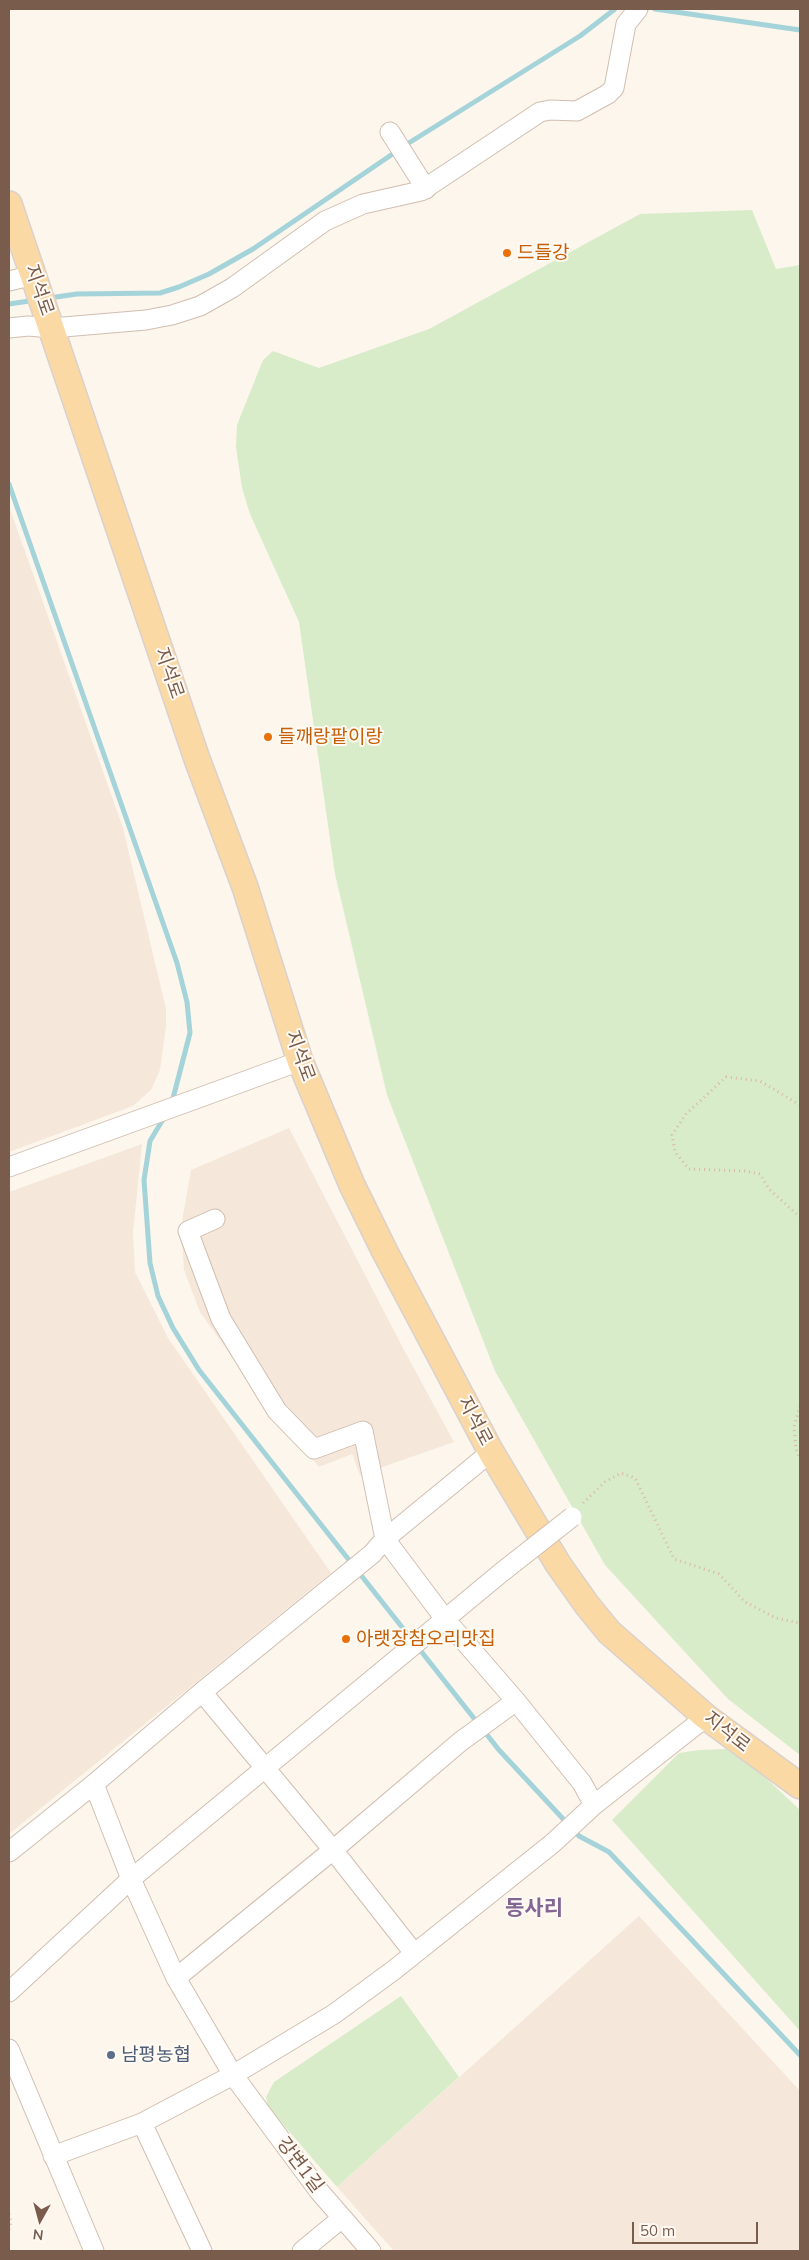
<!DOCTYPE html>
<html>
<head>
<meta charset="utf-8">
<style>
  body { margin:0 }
  #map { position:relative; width:809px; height:2260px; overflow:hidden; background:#fdf6ec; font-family:Mulish,sans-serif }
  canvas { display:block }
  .frame { position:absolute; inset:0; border:10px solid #7a5c4d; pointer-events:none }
  .north { position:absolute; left:15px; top:2195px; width:50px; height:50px; -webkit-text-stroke:4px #fffaf3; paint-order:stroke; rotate:187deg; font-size:14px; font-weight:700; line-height:20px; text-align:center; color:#7a5c4d }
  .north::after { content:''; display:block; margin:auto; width:18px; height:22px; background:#7a5c4d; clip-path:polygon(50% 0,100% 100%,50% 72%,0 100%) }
  .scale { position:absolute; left:632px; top:2222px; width:126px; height:22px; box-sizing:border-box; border:2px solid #7a5c4d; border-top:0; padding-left:6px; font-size:15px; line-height:18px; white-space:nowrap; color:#7a5c4d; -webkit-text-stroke:4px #fffaf3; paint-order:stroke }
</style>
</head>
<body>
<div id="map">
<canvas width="809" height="2260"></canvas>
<div class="frame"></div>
<div class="north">N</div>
<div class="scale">50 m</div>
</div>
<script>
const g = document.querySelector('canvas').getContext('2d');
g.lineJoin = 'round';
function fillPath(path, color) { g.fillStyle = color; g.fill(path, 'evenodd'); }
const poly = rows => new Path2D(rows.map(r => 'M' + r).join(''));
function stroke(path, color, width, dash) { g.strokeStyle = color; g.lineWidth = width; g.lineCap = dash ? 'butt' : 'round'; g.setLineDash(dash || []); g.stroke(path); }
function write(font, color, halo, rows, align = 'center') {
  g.font = font + ' Mulish,"Noto Sans KR",sans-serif'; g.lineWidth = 4; g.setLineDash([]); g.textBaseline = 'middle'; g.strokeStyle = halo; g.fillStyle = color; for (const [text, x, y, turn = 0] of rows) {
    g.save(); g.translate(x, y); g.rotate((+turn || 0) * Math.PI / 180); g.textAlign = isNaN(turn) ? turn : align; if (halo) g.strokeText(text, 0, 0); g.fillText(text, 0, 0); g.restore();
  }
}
fillPath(poly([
  [9,506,123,828,166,1009,166,1026,160,1070,151,1090,133,1106,9,1152],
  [289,1128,404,1350,454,1442,360,1475,352,1454,319,1467,271,1412,200,1312,184,1270,181,1227,191,1170],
  [142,1144,133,1233,135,1272,168,1338,331,1573,9,1834,9,1192],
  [639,1916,800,2091,800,2251,394,2251,337,2187]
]), '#f5e8da');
fillPath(poly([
  [752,210,776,269,800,265,800,1755,728,1699,605,1565,495,1371,387,1095,335,874,299,622,250,514,242,488,236,447,237,425,263,360,273,351,319,368,429,329,640,214],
  [727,1749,750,1763,800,1810,800,2031,612,1820,679,1753,699,1750],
  [401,1996,459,2077,337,2187,268,2107,266,2097,274,2082]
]), '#d8ecc9');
stroke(poly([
  [655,9,800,30],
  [404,146,580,36,615,9],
  [49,298,77,294,160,293,179,287,209,274,253,249,397,151],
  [9,304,36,300],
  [9,484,177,963,187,1002,190,1033,172,1102],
  [165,1116,150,1141,144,1180,150,1263,158,1296,173,1328,199,1370,499,1750,579,1836,609,1852,800,2055]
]), '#a5d3da', 5);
const minor = poly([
  [390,132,426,189],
  [9,281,34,275],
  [9,328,28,326,52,328,146,320,172,315,200,306,232,288,325,221,363,204,421,191,540,112,550,110,577,111,608,94,614,88,626,24,638,9],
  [9,1167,300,1061],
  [215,1219,188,1231,221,1319,277,1411,314,1449,363,1431,385,1539,445,1619,516,1701,582,1783,594,1805],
  [202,1692,333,1850,414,1953],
  [94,1784,131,1879,176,1978,233,2075,319,2191,371,2251],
  [9,1852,94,1784,202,1692,372,1554,385,1539,491,1452],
  [176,1978,333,1850,460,1742,516,1701],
  [9,1992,131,1879,502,1572],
  [9,2049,94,2251],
  [142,2123,202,2251],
  [53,2156,142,2123,233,2075,334,2014,394,1970,553,1843,594,1805,706,1717],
  [302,2251,342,2218]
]);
const major = poly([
  [9,204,197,759,245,887,300,1061,352,1185,385,1252,491,1452,558,1564,587,1605,609,1632,706,1717,800,1786]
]);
stroke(minor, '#d1beb0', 21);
stroke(major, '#dad1cd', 28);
stroke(poly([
  [800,1105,760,1081,726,1077,686,1114,672,1135,675,1152,689,1169,745,1171,760,1174,769,1189,800,1217],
  [800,1406,794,1427,796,1449,800,1459],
  [583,1503,605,1482,621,1473,635,1478,674,1559,719,1574,745,1602,776,1618,800,1623],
  [9,2214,11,2221,9,2230]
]), '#d9b8a5', 3, [1, 4]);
stroke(minor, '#fff', 19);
stroke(major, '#fbd9a5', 25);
const minorBridge = poly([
  [502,1572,572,1517]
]);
stroke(minorBridge, '#d1beb0', 21, []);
stroke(minorBridge, '#fff', 19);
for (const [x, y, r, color] of [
  [507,253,5,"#e8710a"],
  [268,737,5,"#e8710a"],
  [346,1639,5,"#e8710a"],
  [111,2055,5,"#5c6f8a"]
]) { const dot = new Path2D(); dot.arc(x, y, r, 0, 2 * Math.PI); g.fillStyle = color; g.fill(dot); stroke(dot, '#fffaf3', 2); }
write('19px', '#c56008', '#fffaf3', [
  ["드들강",517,253],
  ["들깨랑팥이랑",278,737],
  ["아랫장참오리맛집",356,1639]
], 'left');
write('19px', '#7a5c4d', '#fffaf3', [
  ["지석로",39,290,71],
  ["지석로",169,673,71],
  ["지석로",300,1056,70],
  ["지석로",475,1421,62],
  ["지석로",727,1732,38],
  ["강변1길",300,2165,53]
]);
write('19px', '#4e5e75', '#fffaf3', [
  ["남평농협",121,2055]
], 'left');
write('bold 21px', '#846695', '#fffaf3', [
  ["동사리",534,1909]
]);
</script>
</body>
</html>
